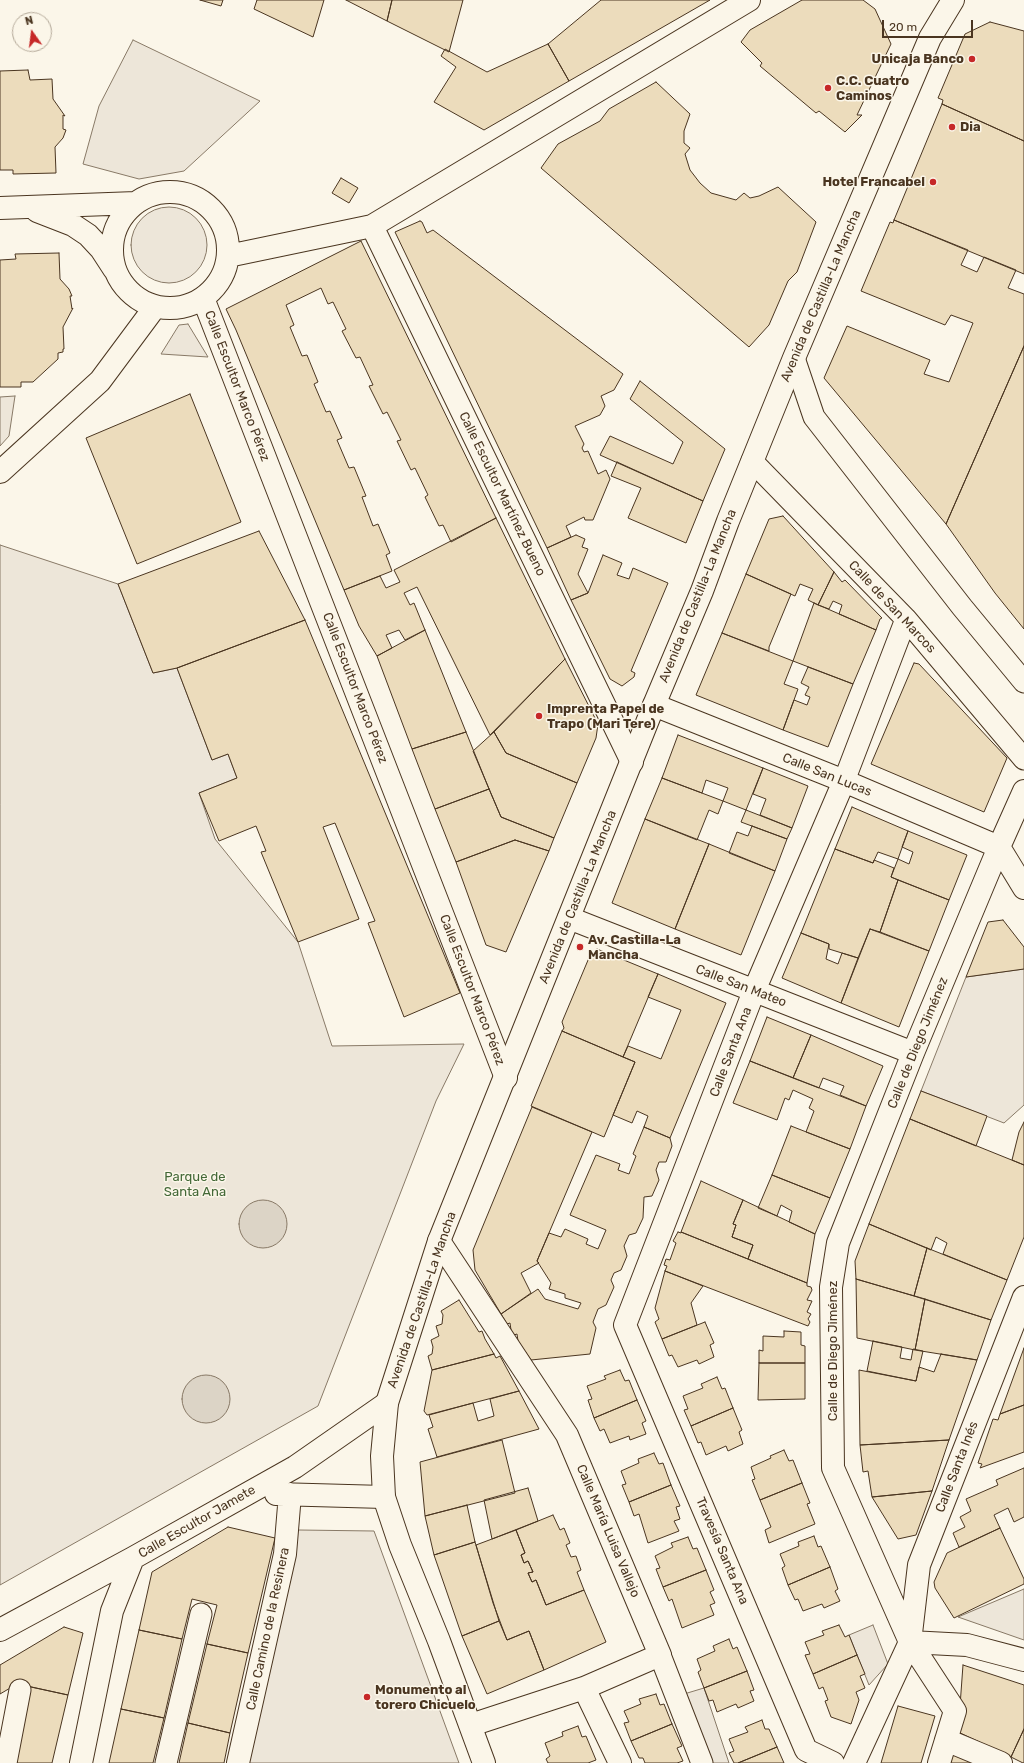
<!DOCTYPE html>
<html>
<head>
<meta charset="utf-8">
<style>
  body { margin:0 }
  #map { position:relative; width:1024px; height:1763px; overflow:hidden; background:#fbf6e9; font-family:Rubik,sans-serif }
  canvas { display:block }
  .north { position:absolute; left:12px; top:12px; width:40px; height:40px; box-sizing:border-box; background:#fbf6e9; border:1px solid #b4a999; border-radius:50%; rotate:346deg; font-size:11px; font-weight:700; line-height:16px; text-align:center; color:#4a3520 }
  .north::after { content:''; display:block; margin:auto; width:14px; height:18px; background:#c62828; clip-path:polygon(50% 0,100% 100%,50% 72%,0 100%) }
  .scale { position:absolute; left:882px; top:20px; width:91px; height:18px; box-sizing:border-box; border:2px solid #4a3520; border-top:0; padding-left:5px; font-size:12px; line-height:14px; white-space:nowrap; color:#4a3520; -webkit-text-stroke:3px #fbf6e9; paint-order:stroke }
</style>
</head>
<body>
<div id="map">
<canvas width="1024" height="1763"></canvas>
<div class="north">N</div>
<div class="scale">20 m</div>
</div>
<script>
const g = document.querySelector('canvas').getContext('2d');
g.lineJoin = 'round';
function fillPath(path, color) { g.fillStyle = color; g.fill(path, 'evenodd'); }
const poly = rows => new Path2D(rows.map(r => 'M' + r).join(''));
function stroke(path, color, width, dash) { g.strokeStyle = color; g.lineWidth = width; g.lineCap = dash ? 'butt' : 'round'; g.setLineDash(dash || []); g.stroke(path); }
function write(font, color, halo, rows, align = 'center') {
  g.font = font + ' Rubik,sans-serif'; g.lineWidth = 3; g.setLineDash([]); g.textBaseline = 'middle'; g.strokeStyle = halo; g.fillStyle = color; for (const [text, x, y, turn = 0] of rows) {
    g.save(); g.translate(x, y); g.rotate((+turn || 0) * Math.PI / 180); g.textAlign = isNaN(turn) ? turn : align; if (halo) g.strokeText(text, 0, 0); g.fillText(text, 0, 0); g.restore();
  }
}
const green = poly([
  [133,40,260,101,184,171,139,179,83,164,99,106,133,40],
  '131 245a38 38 0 1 1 76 0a38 38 0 1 1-76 0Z',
  [188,324,208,357,161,354,179,325,188,324],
  [15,396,9,436,0,446,0,397,15,396],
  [0,545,118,584,153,673,177,668,212,760,228,754,237,778,199,793,215,839,298,942,332,1046,464,1044,436,1101,318,1406,0,1585,0,545],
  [1024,969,1024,1105,1004,1123,921,1091,966,977,1024,969],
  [298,1530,374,1531,459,1763,238,1763,285,1554,298,1530],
  [1024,1589,1024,1640,958,1617,1024,1589],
  [873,1625,888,1664,869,1685,849,1635,873,1625],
  [704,1688,729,1763,710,1763,684,1694,704,1688]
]);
fillPath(green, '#ede6d9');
stroke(green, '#887966', 1);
const water = poly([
  '239 1224a24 24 0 1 1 48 0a24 24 0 1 1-48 0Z',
  '182 1399a24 24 0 1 1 48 0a24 24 0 1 1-48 0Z'
]);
fillPath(water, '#dcd4c6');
stroke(water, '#887966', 1);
const building = poly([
  [200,0,223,0,221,6,200,0],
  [257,0,324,0,313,37,254,9,257,0],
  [346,0,392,0,387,21,346,0],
  [392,0,463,0,449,52,387,21,392,0],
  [601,0,710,0,569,81,548,44,601,0],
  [802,0,863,0,875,9,891,44,857,115,862,115,845,132,819,111,816,113,760,66,762,63,741,42,750,30,802,0],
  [990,22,1024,31,1024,141,942,104,943,100,938,98,965,34,990,22],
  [548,44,569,81,484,130,434,102,456,67,441,56,445,49,487,72,548,44],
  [28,70,30,80,52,79,53,99,65,116,63,115,63,129,66,130,63,138,55,147,56,173,13,174,13,170,0,170,0,71,28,70],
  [656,82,690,114,684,131,684,143,690,148,685,154,690,170,700,183,711,193,736,200,744,193,750,198,759,196,778,187,816,222,797,272,788,281,769,325,749,347,541,168,558,144,600,121,609,109,656,82],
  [942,104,1024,141,1024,274,894,220,942,104],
  [341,178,358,188,349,203,332,193,341,178],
  [894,220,968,250,961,265,977,272,984,257,1016,270,1008,288,1024,294,1024,346,946,524,824,378,847,326,930,360,924,374,949,382,973,323,951,315,945,325,861,291,890,222,893,223,894,220],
  [420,221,422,222,427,233,433,230,623,374,614,390,601,396,605,406,600,415,575,426,584,444,582,448,584,452,588,451,598,474,606,470,610,479,593,520,585,520,584,517,566,526,571,537,547,548,395,232,420,221],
  [361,241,496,518,451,542,443,525,439,526,425,497,428,495,415,468,411,470,397,441,401,440,387,412,383,414,369,386,373,385,360,357,356,358,342,331,346,329,333,302,328,304,321,288,286,305,294,325,290,327,302,356,307,355,318,382,314,384,326,412,330,411,342,438,337,440,349,468,354,467,366,496,362,497,373,526,378,524,390,553,386,555,392,571,344,590,236,330,226,309,361,241],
  [59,253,60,279,69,289,72,296,70,296,72,309,73,308,63,327,64,349,63,349,63,352,58,353,58,359,33,382,21,382,21,387,0,387,0,260,16,259,15,254,59,253],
  [1024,346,1024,629,995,593,946,524,1024,346],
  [640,381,725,449,703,501,600,455,610,436,673,464,683,442,630,399,640,381],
  [190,394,241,522,137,564,86,438,190,394],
  [617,462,703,501,686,543,628,518,641,488,611,476,617,462],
  [783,516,834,572,818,605,808,600,813,589,800,584,795,596,746,574,769,519,783,516],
  [496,518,565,659,490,735,417,587,404,593,410,605,414,603,425,630,405,640,399,630,386,635,392,648,377,656,359,626,344,590,380,576,386,588,400,582,394,570,496,518],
  [259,531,305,620,177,668,153,673,118,584,259,531],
  [576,535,585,539,582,547,588,549,578,574,588,593,571,600,547,548,576,535],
  [603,555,622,563,617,575,629,579,633,568,668,583,631,671,635,673,634,677,622,686,610,679,571,600,588,593,603,555],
  [834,572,842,582,845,580,882,618,880,619,876,630,839,614,842,605,833,601,829,609,818,605,834,572],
  [746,574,791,594,769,647,769,651,722,633,746,574],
  [814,603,876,630,853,684,793,661,814,603],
  [305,620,460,993,404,1017,368,923,375,921,335,823,323,827,359,919,298,942,261,852,266,851,256,826,219,841,199,793,237,778,228,754,212,760,177,668,305,620],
  [425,630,466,732,412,749,377,656,425,630],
  [722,633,793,661,784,684,798,689,783,730,696,695,722,633],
  [565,659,598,724,596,738,577,783,506,753,494,732,565,659],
  [914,663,919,664,1007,758,984,812,871,764,914,663],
  [808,667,853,684,828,747,783,730,794,700,807,705,810,697,805,695,809,687,801,683,808,667],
  [466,732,489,789,435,809,412,749,466,732],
  [494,732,506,753,577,783,554,838,501,817,473,751,494,732],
  [678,735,763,768,746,810,723,801,728,788,706,780,702,793,662,778,678,735],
  [763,768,808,786,792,828,760,815,766,799,753,794,763,768],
  [662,778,723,801,718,814,709,810,697,840,645,819,662,778],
  [489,789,501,817,554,838,549,851,515,840,456,862,435,809,489,789],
  [852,807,908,831,898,859,878,852,873,863,835,849,852,807],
  [746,810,792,828,787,839,741,822,746,810],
  [645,819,709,844,675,929,612,903,645,819],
  [752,826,787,839,775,871,729,853,737,832,748,836,752,826],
  [908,831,967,855,949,900,891,877,898,859,909,864,913,852,902,847,908,831],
  [515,840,549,851,506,952,486,945,456,862,515,840],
  [709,844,775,871,741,955,675,929,709,844],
  [835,849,873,863,874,860,894,868,891,877,898,880,880,932,870,929,858,958,829,949,829,944,801,933,835,849],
  [898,880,949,900,929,951,880,932,898,880],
  [1003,920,1024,947,1024,969,966,977,988,922,1003,920],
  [870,929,929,951,899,1027,841,1003,870,929],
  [801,933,829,944,826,959,838,964,842,953,858,958,841,1003,782,978,801,933],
  [597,949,658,974,623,1057,562,1031,564,1028,562,1022,591,953,595,954,597,949],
  [658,974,726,1003,670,1138,644,1127,648,1116,637,1111,632,1123,613,1115,635,1062,623,1057,628,1046,661,1059,681,1010,648,997,658,974],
  [767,1017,811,1035,793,1078,750,1061,767,1017],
  [562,1031,635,1062,604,1137,531,1106,562,1031],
  [811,1035,883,1066,866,1106,840,1095,844,1086,823,1078,819,1088,793,1078,811,1035],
  [750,1061,866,1106,850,1149,806,1132,814,1111,809,1108,813,1099,793,1090,789,1100,785,1098,777,1120,733,1103,750,1061],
  [921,1091,987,1116,976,1146,910,1119,921,1091],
  [532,1107,592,1132,537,1261,539,1263,521,1273,531,1293,501,1314,475,1270,473,1250,532,1107],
  [910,1119,1024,1165,1024,1237,1007,1280,943,1254,947,1243,936,1237,931,1250,869,1224,910,1119],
  [1024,1122,1024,1165,1012,1160,1019,1132,1024,1122],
  [791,1126,850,1149,830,1198,772,1175,791,1126],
  [644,1127,670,1138,672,1146,666,1162,659,1162,656,1170,659,1180,652,1196,644,1197,643,1218,636,1233,629,1235,624,1246,627,1256,621,1270,614,1273,611,1280,614,1287,606,1305,598,1309,593,1322,596,1328,590,1354,531,1360,518,1341,517,1334,514,1335,511,1330,510,1323,507,1324,501,1314,538,1289,545,1299,578,1309,581,1303,565,1298,565,1294,549,1289,551,1283,537,1261,549,1233,561,1237,565,1229,588,1239,586,1244,598,1249,606,1230,570,1215,596,1155,620,1164,618,1170,629,1174,636,1156,633,1154,644,1127],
  [772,1175,830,1198,815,1234,789,1222,792,1211,781,1205,777,1216,758,1208,772,1175],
  [701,1181,743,1200,733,1224,736,1225,732,1237,753,1245,748,1259,681,1232,701,1181],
  [743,1200,815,1234,807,1283,748,1259,753,1245,732,1237,736,1225,733,1224,743,1200],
  [869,1224,927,1248,914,1296,856,1279,855,1261,869,1224],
  [678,1232,681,1233,681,1232,807,1283,807,1286,811,1287,812,1290,807,1300,812,1301,807,1312,811,1314,808,1319,810,1322,808,1326,665,1271,667,1266,664,1265,666,1259,670,1260,676,1243,673,1241,678,1232],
  [927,1248,1007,1280,991,1320,914,1296,927,1248],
  [665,1271,703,1286,691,1303,697,1325,662,1339,655,1322,659,1319,655,1308,665,1271],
  [856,1279,925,1299,915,1350,857,1338,856,1279],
  [925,1299,991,1320,977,1360,915,1350,925,1299],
  [459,1300,479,1332,482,1331,485,1339,494,1354,432,1370,428,1356,432,1354,433,1347,431,1340,439,1336,436,1326,442,1324,443,1315,441,1311,459,1300],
  [705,1322,714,1343,710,1345,714,1357,699,1364,697,1360,678,1367,672,1355,669,1356,662,1339,705,1322],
  [784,1331,801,1332,801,1345,805,1346,805,1363,759,1363,759,1350,763,1351,763,1336,784,1337,784,1331],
  [873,1341,902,1347,900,1358,911,1360,913,1349,923,1351,916,1381,867,1371,873,1341],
  [1024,1348,1024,1405,1000,1414,1024,1348],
  [494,1354,496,1358,500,1356,519,1391,427,1415,424,1411,432,1370,494,1354],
  [941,1354,977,1360,949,1440,860,1445,859,1370,916,1381,919,1367,934,1372,941,1354],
  [759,1363,805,1363,805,1399,758,1400,759,1363],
  [620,1370,625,1381,629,1380,637,1400,594,1418,588,1400,592,1399,587,1386,606,1379,604,1376,620,1370],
  [717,1377,722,1389,725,1388,733,1408,691,1426,684,1410,688,1409,683,1396,703,1388,701,1384,717,1377],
  [519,1391,539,1429,437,1457,428,1429,433,1427,429,1415,473,1403,478,1421,494,1416,490,1399,519,1391],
  [637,1400,646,1421,642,1423,646,1434,630,1440,629,1436,610,1443,604,1429,600,1431,594,1418,637,1400],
  [1024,1405,1024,1452,980,1468,982,1464,978,1463,993,1419,998,1420,1000,1414,1024,1405],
  [733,1408,742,1430,739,1432,743,1444,728,1451,726,1446,706,1455,701,1442,698,1443,691,1426,733,1408],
  [502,1440,515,1493,425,1516,420,1462,502,1440],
  [949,1440,932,1491,872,1497,868,1471,863,1472,860,1445,949,1440],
  [784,1450,789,1461,793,1460,802,1483,760,1500,752,1480,755,1479,751,1467,771,1458,770,1456,784,1450],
  [654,1453,659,1464,663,1463,671,1485,629,1502,622,1485,626,1484,621,1471,639,1463,638,1459,654,1453],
  [1024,1468,1024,1517,1014,1522,1008,1508,994,1515,1000,1528,959,1547,953,1533,965,1527,960,1517,971,1511,966,1499,998,1485,996,1480,1024,1468],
  [802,1483,810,1503,807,1504,815,1524,769,1543,765,1530,771,1527,760,1500,802,1483],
  [671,1485,680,1506,676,1507,680,1519,674,1521,679,1531,648,1543,639,1514,634,1516,629,1502,671,1485],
  [528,1488,538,1521,492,1539,484,1500,528,1488],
  [932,1491,916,1535,898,1539,872,1497,932,1491],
  [467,1505,475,1542,434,1555,425,1516,467,1505],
  [553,1515,560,1530,564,1528,570,1543,566,1545,571,1557,576,1556,581,1570,577,1572,584,1590,546,1605,536,1580,532,1582,528,1573,533,1572,528,1561,524,1563,521,1555,525,1553,516,1530,553,1515],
  [228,1527,275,1538,248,1653,207,1644,217,1605,192,1599,182,1639,139,1630,152,1572,228,1527],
  [1000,1528,1024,1579,1024,1584,954,1618,935,1588,934,1582,947,1553,1000,1528],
  [516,1530,525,1553,521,1555,524,1563,528,1561,533,1572,528,1573,532,1582,536,1580,546,1605,584,1590,606,1642,544,1670,529,1631,507,1640,493,1603,476,1545,516,1530],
  [814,1536,818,1547,821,1546,830,1567,788,1585,782,1568,785,1566,780,1554,799,1546,798,1542,814,1536],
  [688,1537,693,1549,697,1548,706,1570,663,1587,656,1569,660,1568,655,1556,673,1547,671,1543,688,1537],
  [475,1542,499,1621,462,1636,434,1555,475,1542],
  [830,1567,838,1589,835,1591,840,1601,824,1608,822,1604,803,1611,798,1599,795,1600,788,1585,830,1567],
  [706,1570,714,1590,710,1592,715,1603,710,1605,714,1615,682,1628,672,1599,669,1601,663,1587,706,1570],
  [499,1621,507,1640,529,1631,544,1670,487,1694,462,1636,499,1621],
  [839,1625,845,1637,849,1635,857,1655,813,1674,805,1655,810,1654,805,1642,824,1635,822,1631,839,1625],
  [64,1627,83,1633,68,1695,17,1684,0,1694,0,1665,64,1627],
  [139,1630,182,1639,164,1718,121,1709,139,1630],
  [729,1639,733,1649,737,1647,747,1671,704,1688,698,1672,701,1670,697,1659,715,1651,713,1646,729,1639],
  [207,1644,248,1653,230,1733,188,1723,207,1644],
  [857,1655,865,1674,860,1676,865,1688,856,1692,859,1700,851,1724,831,1717,825,1701,828,1700,823,1687,819,1689,813,1674,857,1655],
  [963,1665,1024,1685,1024,1729,1011,1757,954,1730,960,1706,963,1665],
  [747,1671,754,1690,750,1691,754,1701,738,1708,736,1704,717,1712,713,1700,709,1701,704,1688,747,1671],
  [27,1686,68,1695,52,1763,9,1763,27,1686],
  [656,1694,660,1705,664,1704,672,1724,631,1741,624,1723,629,1722,624,1711,641,1704,639,1699,656,1694],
  [898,1706,935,1716,921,1763,881,1763,898,1706],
  [121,1709,164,1718,153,1763,109,1763,121,1709],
  [762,1720,765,1729,769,1729,777,1747,738,1763,734,1763,729,1753,734,1751,729,1739,748,1732,745,1727,762,1720],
  [188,1723,230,1733,224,1763,179,1763,188,1723],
  [672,1724,682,1746,677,1748,683,1761,677,1763,645,1763,643,1758,639,1758,631,1741,672,1724],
  [578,1726,582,1737,586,1736,596,1760,588,1763,548,1763,546,1759,550,1756,545,1743,563,1736,562,1732,578,1726],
  [1024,1729,1024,1763,1023,1763,1011,1757,1024,1729],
  [777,1747,784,1763,738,1763,777,1747],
  [948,1749,981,1763,944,1763,948,1749]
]);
fillPath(building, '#ecdcbc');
stroke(building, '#4a3520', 1);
const pedestrian = poly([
  [794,358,814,417,962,607,1024,682],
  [752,461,906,619,1024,759],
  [844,781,906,619],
  [660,1655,702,1763],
  [6,1763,20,1690],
  [166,1763,201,1614]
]);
const minor = poly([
  '112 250a58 58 0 1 1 116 0a58 58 0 1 1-116 0Z',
  [0,208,136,203],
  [37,211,73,225,88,235,101,249,114,269],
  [372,226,632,762],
  [228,256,372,226,749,0],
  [203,298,506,1078],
  [0,472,100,381,155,307],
  [654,705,844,781,999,847,913,1053,838,1243,831,1287,833,1468,910,1642,854,1763],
  [1024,791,999,847,1024,888],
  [569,918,913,1053],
  [439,1241,567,1435,660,1655,584,1688,471,1725],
  [276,1494,384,1497],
  [0,1630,133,1558,295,1467,387,1403],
  [910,1642,919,1565,1024,1297],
  [910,1642,955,1711,939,1763],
  [910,1642,967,1645,1024,1660],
  [584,1688,620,1763],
  [946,1740,1001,1763],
  [81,1763,112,1611,133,1558],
  [238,1763,285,1554,290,1494],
  [833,1763,806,1750,625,1325,754,991,844,781]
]);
const secondary = poly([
  [484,1763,439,1641,400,1545,384,1497,382,1456,387,1403,439,1241,654,705,702,591,728,521,794,358,930,38,953,0]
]);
stroke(pedestrian, '#4a3520', 23);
stroke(minor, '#4a3520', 24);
stroke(secondary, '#4a3520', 24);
stroke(pedestrian, '#fbf6e9', 21);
stroke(minor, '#fbf6e9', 22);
stroke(secondary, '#fbf6e9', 22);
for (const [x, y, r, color] of [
  [972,59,4,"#c62828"],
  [828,88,4,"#c62828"],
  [952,127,4,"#c62828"],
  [933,182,4,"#c62828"],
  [539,716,4,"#c62828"],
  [580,947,4,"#c62828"],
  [367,1697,4,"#c62828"]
]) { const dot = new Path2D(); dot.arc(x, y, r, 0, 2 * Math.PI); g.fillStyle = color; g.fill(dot); stroke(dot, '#fbf6e9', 1.5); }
write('bold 13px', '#4a3520', '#fbf6e9', [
  ["Unicaja Banco",964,59,"right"],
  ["C.C. Cuatro",836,81],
  ["Caminos",836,96],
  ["Dia",960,127],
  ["Hotel Francabel",925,182,"right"],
  ["Imprenta Papel de",547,709],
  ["Trapo (Mari Tere)",547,724],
  ["Av. Castilla-La",588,940],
  ["Mancha",588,955],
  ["Monumento al",375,1690],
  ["torero Chicuelo",375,1705]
], 'left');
write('13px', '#4a3520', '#fbf6e9', [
  ["Avenida de Castilla-La Mancha",821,296,-67],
  ["Calle Escultor Marco Pérez",237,386,69],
  ["Calle Escultor Martínez Bueno",502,494,64],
  ["Avenida de Castilla-La Mancha",698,596,-68],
  ["Calle de San Marcos",892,607,47],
  ["Calle Escultor Marco Pérez",355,688,69],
  ["Calle San Lucas",827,775,22],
  ["Avenida de Castilla-La Mancha",578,897,-68],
  ["Calle San Mateo",741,986,21],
  ["Calle Escultor Marco Pérez",472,990,69],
  ["Calle de Diego Jiménez",918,1043,-68],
  ["Calle Santa Ana",731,1052,-69],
  ["Avenida de Castilla-La Mancha",422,1300,-71],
  ["Calle de Diego Jiménez",833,1351,-90],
  ["Calle Santa Inés",957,1467,-69],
  ["Calle Escultor Jamete",197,1522,-30],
  ["Calle María Luisa Vallejo",608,1531,67],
  ["Travesía Santa Ana",722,1551,67],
  ["Calle Camino de la Resinera",268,1629,-78]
]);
write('13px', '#436837', '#fbf6e9', [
  ["Parque de",195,1177],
  ["Santa Ana",195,1192]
]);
</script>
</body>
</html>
